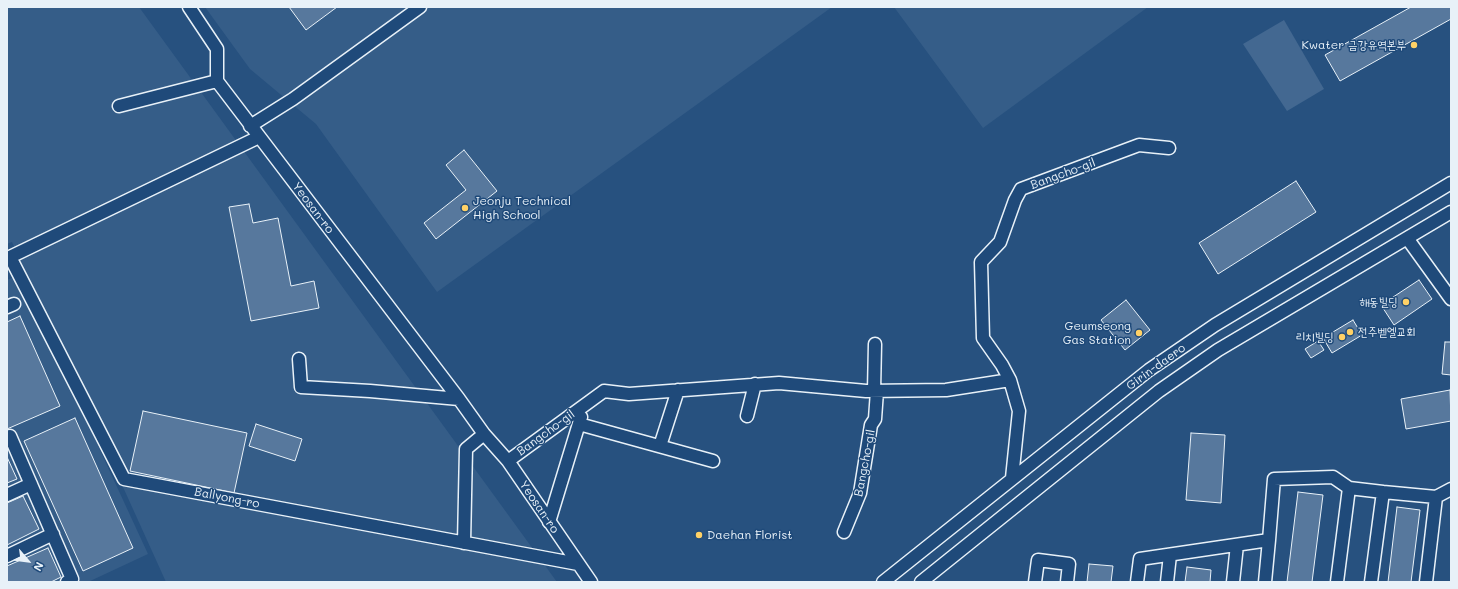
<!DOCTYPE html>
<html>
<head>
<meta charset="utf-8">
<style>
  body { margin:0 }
  #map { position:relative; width:1458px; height:589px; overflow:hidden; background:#27517f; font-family:Mali,sans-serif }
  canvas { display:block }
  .frame { position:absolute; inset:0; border:8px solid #e8f1f8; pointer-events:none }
  .north { position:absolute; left:8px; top:541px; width:40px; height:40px; -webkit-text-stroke:3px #1f4a7a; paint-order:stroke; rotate:118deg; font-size:11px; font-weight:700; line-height:16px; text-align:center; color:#e8f1f8 }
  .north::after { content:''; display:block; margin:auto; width:14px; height:18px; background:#e8f1f8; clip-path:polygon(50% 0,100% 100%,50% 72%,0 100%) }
</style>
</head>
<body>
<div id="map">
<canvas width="1458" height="589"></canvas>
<div class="frame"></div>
<div class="north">N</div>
</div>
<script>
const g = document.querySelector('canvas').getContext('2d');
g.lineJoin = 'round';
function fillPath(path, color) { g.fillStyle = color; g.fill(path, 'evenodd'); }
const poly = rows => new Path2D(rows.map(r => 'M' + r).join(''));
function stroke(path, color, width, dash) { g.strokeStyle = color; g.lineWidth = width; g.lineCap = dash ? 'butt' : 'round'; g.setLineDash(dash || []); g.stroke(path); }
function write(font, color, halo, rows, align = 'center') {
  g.font = font + ' Mali,"Poor Story",sans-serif'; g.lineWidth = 3; g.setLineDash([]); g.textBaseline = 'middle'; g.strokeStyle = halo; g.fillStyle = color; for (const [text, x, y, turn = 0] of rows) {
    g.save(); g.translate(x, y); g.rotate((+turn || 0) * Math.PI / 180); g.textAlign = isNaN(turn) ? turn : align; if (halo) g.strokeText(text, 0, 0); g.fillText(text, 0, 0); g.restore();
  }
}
fillPath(poly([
  [7,7,139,7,557,582,166,582,12,242,7,244],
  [205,7,832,7,437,292,316,124,250,69],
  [894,7,1148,7,983,128],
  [19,275,148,554,88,582,7,582,7,280]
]), '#355d88');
fillPath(poly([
  [1284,20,1324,89,1287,111,1243,44]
]), '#436891');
const building = poly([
  [289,7,337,7,306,30,289,7],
  [1411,7,1451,7,1451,19,1340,81,1325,55,1411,7],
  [464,150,497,191,436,239,424,223,466,190,446,165,464,150],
  [1296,181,1316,212,1218,274,1199,243,1296,181],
  [249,204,253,223,278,218,291,286,314,281,319,308,251,321,229,207,249,204],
  [1419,280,1432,299,1394,325,1381,305,1419,280],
  [1126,300,1150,330,1125,350,1101,320,1126,300],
  [20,316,60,406,7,429,7,322,20,316],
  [1353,320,1362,335,1332,353,1323,338,1353,320],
  [1318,341,1324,350,1311,358,1305,349,1318,341],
  [1445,342,1451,342,1451,375,1442,374,1445,342],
  [1450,390,1451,421,1406,429,1401,399,1450,390],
  [143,411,247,433,234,493,130,471,143,411],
  [75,418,133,548,83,571,24,441,75,418],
  [256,424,302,439,295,461,249,446,256,424],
  [1191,433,1225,435,1221,503,1186,500,1191,433],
  [7,457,17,479,7,483,7,457],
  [1298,492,1323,495,1312,582,1287,582,1298,492],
  [23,496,39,529,7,545,7,503,23,496],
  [1397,507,1420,510,1411,582,1388,582,1397,507],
  [48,548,61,577,51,582,7,582,7,566,48,548],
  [1089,564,1113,566,1111,582,1087,582,1089,564],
  [1187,567,1211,570,1210,582,1185,582,1187,567]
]);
fillPath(building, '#57789d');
stroke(building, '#e8f1f8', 1);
const minor = poly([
  [189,7,217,49,217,81,459,399,484,434,508,461,591,582],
  [119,106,217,81],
  [250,126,293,99,420,7],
  [1407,238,1451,299],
  [10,257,259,137],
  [7,258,10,257,124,479,578,564],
  [7,307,14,304],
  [299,359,301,387,370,391,459,399],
  [1010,380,1002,365,983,338,981,262,1000,242,1015,200,1021,189,1139,145,1169,148],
  [874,391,875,344],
  [747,416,755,384],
  [579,424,713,461],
  [7,437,10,436,72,579,67,582],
  [660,446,678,390],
  [508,461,604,391,629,394,779,383,866,391,946,390,1010,380,1019,411,1012,478],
  [1383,492,1436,497],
  [7,495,31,484],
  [549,522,581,417],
  [844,532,860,493,871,425,875,419,877,391],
  [464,543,466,449,484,434],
  [7,556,53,534],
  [883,582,1149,370,1215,325,1451,183],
  [921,582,1159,391,1218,350,1451,212],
  [1035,582,1038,560,1069,564,1067,582],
  [1137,582,1140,559,1269,540,1274,479,1333,477,1349,488,1383,492,1371,582],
  [1167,582,1170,555],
  [1233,582,1237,545],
  [1265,582,1269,540],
  [1337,582,1349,488],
  [1426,582,1436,497,1451,489]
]);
stroke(minor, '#e8f1f8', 15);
stroke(minor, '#1f4a7a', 12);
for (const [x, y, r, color] of [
  [1414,45,4,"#ffd166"],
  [465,208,4,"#ffd166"],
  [1406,302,4,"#ffd166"],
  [1350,332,4,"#ffd166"],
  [1139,333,4,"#ffd166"],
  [1342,337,4,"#ffd166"],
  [699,535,4,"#ffd166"]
]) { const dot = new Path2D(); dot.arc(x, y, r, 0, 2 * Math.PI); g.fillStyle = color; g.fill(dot); stroke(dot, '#1f4a7a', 1.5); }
write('12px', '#e8f1f8', '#1f4a7a', [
  ["Kwater 금강유역본부",1406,45],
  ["Jeonju Technical",473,201,"left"],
  ["High School",473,215,"left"],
  ["해동빌딩",1398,302],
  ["Geumseong",1131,326],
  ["Gas Station",1131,340],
  ["전주벧엘교회",1358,332,"left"],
  ["리치빌딩",1334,337],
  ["Daehan Florist",707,535,"left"]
], 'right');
write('12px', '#e8f1f8', '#1f4a7a', [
  ["Bangcho-gil",1063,174,-20],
  ["Yeosan-ro",313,208,53],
  ["Girin-daero",1156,367,-36],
  ["Bangcho-gil",546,433,-36],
  ["Bangcho-gil",865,463,-79],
  ["Ballyong-ro",227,498,11],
  ["Yeosan-ro",539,507,56]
]);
</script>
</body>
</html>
